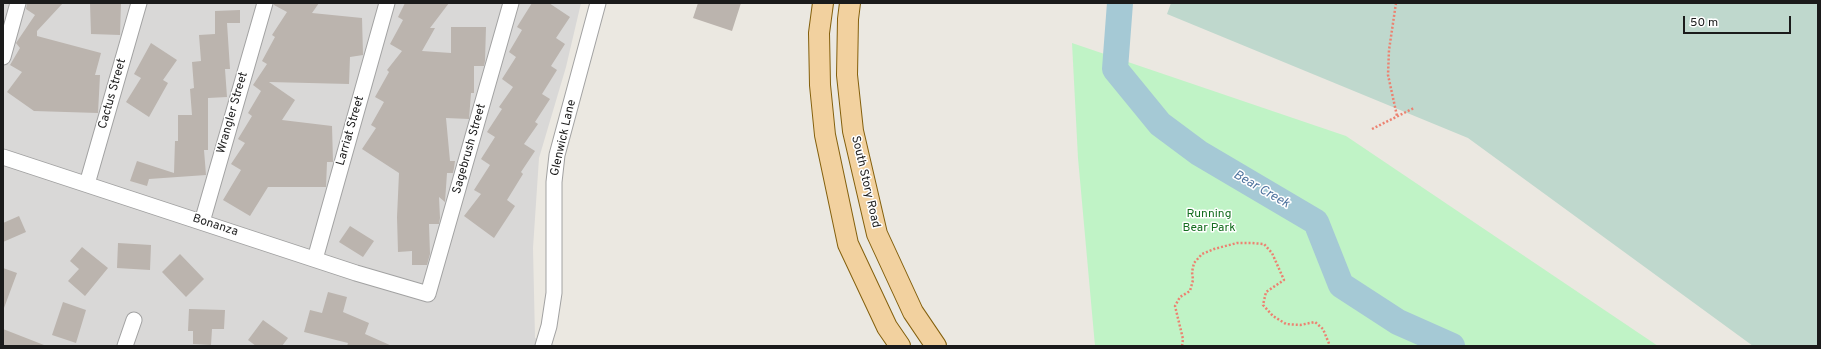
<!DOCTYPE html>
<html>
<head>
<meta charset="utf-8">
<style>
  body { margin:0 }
  #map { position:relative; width:1821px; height:349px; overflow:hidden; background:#ebe8e1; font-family:Overpass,sans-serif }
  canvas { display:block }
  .frame { position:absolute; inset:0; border:4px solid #1b1b1b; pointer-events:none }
  .scale { position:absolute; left:1683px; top:16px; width:108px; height:18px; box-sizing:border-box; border:2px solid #1b1b1b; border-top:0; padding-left:5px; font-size:12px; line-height:14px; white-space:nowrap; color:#1b1b1b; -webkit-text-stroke:3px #fff; paint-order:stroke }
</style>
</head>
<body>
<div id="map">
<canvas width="1821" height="349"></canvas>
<div class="frame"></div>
<div class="scale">50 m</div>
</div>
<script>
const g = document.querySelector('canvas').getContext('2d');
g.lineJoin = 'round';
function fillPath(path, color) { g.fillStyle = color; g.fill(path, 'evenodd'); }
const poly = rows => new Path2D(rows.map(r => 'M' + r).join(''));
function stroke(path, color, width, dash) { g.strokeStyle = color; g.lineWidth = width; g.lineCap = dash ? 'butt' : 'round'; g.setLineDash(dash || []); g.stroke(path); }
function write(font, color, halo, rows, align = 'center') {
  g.font = font + ' Overpass,sans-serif'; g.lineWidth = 3; g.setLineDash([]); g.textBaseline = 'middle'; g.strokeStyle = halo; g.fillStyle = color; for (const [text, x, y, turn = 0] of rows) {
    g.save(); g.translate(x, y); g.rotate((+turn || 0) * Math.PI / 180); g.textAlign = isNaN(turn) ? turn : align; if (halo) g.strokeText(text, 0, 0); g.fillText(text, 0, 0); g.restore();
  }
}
fillPath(poly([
  [3,3,581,3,566,67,539,158,533,248,535,338,557,346,3,346]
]), '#d9d8d7');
fillPath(poly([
  [1171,3,1818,3,1818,346,1753,346,1468,138,1167,14]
]), '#bfd8cd');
fillPath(poly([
  [1072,43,1346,136,1658,346,1095,346,1078,158]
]), '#c0f3c6');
stroke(poly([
  [1120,3,1115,69,1160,124,1199,153,1316,222,1341,285,1398,322,1452,346]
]), '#a5c9d5', 26);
fillPath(poly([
  [27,3,63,3,37,31,37,36,101,53,95,75,100,75,98,113,34,111,7,92,22,72,10,65,20,48,16,43,35,15,26,9],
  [90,3,121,3,120,35,91,34],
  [274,3,319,3,312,13,362,18,363,55,350,57,349,84,269,82,295,100,282,120,332,126,333,162,327,162,326,187,268,187,250,216,223,200,241,170,231,164,245,143,238,139,252,116,248,113,261,91,253,85,267,64,262,61,275,37,272,35,287,12,274,5],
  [405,3,449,3,430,28,435,28,422,51,451,53,451,27,486,27,485,61,484,66,474,66,474,93,471,93,469,119,446,118,450,161,455,161,454,168,453,173,447,173,445,202,439,197,440,218,439,224,429,224,430,254,427,265,412,265,412,251,398,252,397,217,399,173,362,149,376,128,371,125,384,102,375,97,389,72,387,70,402,51,390,44,403,20,398,17],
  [532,3,549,3,570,17,556,38,565,44,551,66,557,70,542,94,550,99,535,122,538,124,524,144,535,151,521,172,523,174,507,200,515,206,494,238,464,216,481,194,474,190,490,165,481,159,495,137,487,132,502,109,499,107,513,87,502,79,516,57,509,52,522,30,517,27],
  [698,3,741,3,732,31,693,18],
  [240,10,240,23,227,23,230,69,225,69,227,97,208,98,208,150,204,150,206,175,149,179,147,186,130,181,137,161,174,173,175,141,178,141,178,115,192,115,190,89,194,88,192,62,201,61,199,35,215,34,215,11],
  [151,43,177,60,163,80,168,83,149,117,126,102,141,78,134,74],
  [19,216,26,232,3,242,3,223],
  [350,226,374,241,363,257,339,242],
  [118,243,151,245,150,270,117,268],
  [82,247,108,268,85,296,68,281,79,269,70,261],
  [180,254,204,279,186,297,162,272],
  [3,268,17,273,4,308,3,308],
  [328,292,347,297,343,312,369,323,365,334,392,346,347,346,348,343,304,332,310,310,322,313],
  [63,302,86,310,76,343,52,335],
  [189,309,225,310,224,329,212,329,211,345,193,344,193,331,188,331],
  [263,320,288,338,282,346,256,346,248,340],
  [3,329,44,345,44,346,3,346]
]), '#bbb4ae');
const minor = poly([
  [3,57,18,3],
  [3,157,356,273,428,294,511,3],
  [87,184,139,3],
  [202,222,265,3],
  [315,259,387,3],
  [125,346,134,320],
  [543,346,549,326,554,293,554,182,557,155,598,3]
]);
const major = poly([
  [823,3,819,33,820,85,825,135,848,244,887,327,900,346],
  [850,3,848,19,847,75,853,131,877,234,913,312,936,346]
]);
stroke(minor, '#a2a2a2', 17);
stroke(major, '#84600d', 22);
stroke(poly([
  [1396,3,1389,50,1388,75,1397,116],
  [1372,129,1414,108],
  [1182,346,1183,339,1175,306,1180,297,1190,291,1193,280,1192,272,1194,263,1202,254,1214,249,1237,243,1251,243,1264,244,1272,253,1284,280,1266,292,1263,305,1273,316,1286,324,1300,325,1315,322,1323,329,1330,346]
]), '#ec8271', 2.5, [2, 2]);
stroke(minor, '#fff', 15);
stroke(major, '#f2d19f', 20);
write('12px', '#1b1b1b', '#fff', [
  ["Cactus Street",113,94,-74],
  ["Wrangler Street",233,113,-74],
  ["Larriat Street",351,131,-74],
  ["Glenwick Lane",564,138,-77],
  ["Sagebrush Street",470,149,-74],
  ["South Story Road",865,182,77],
  ["Bonanza",215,226,18]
]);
write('12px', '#146d1f', '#fff', [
  ["Running",1209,215],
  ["Bear Park",1209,229]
]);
write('italic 13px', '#5176a0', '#fff', [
  ["Bear Creek",1261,190,30]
]);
</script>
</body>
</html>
